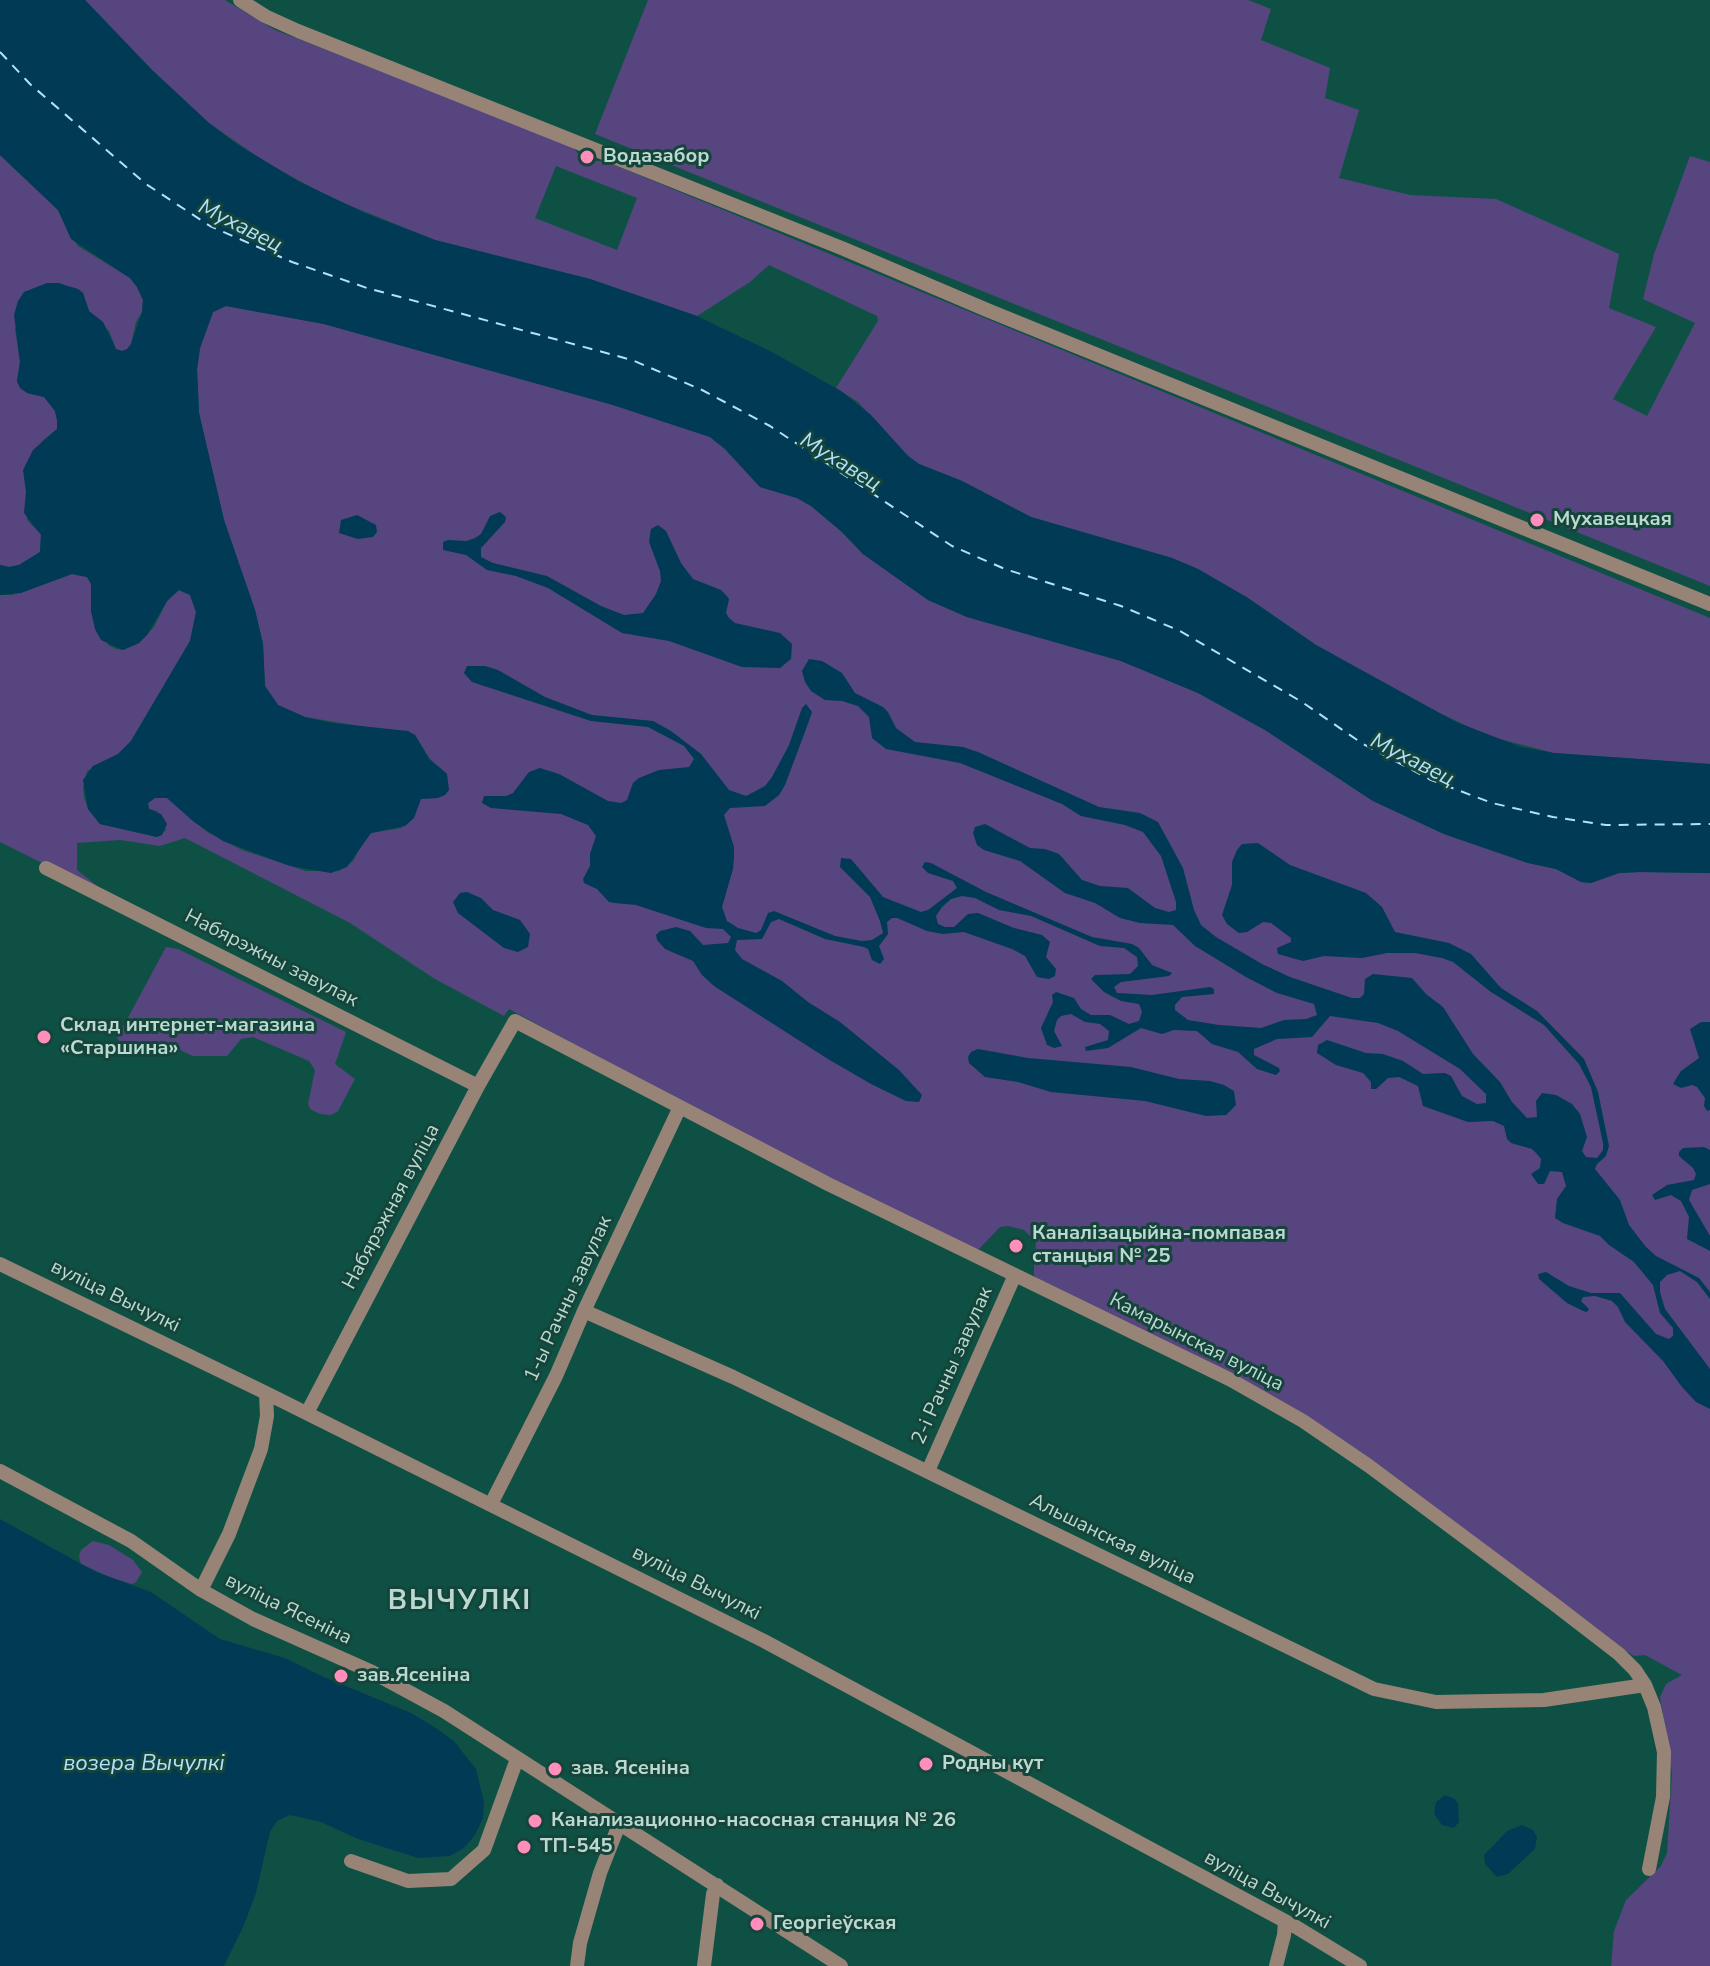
<!DOCTYPE html>
<html>
<head>
<meta charset="utf-8">
<style>
  body { margin:0 }
  canvas { display:block; background:#0e5144 }
</style>
</head>
<body>
<canvas width="1710" height="1966"></canvas>
<script>
const g = document.querySelector('canvas').getContext('2d');
g.lineJoin = 'round';
function fillPath(path, color) { g.fillStyle = color; g.fill(path, 'evenodd'); }
const poly = rows => new Path2D(rows.map(r => 'M' + r).join(''));
function stroke(path, color, width, dash) { g.strokeStyle = color; g.lineWidth = width; g.lineCap = dash ? 'butt' : 'round'; g.setLineDash(dash || []); g.stroke(path); }
function write(font, color, halo, rows, align = 'center') {
  g.font = font + ' "Nunito Sans",sans-serif'; g.lineWidth = 6; g.setLineDash([]); g.textBaseline = 'middle'; g.strokeStyle = halo; g.fillStyle = color; for (const [text, x, y, turn = 0] of rows) {
    g.save(); g.translate(x, y); g.rotate((+turn || 0) * Math.PI / 180); g.textAlign = isNaN(turn) ? turn : align; if (halo) g.strokeText(text, 0, 0); g.fillText(text, 0, 0); g.restore();
  }
}
fillPath(poly([
  [85,0,225,0,275,30,571,145,579,155,595,161,605,161,1710,618,1710,764,1554,753,1488,736,1427,707,1316,645,1248,598,1198,569,1172,558,1031,517,962,481,919,464,908,456,858,402,836,388,878,321,877,316,769,265,750,282,697,316,590,279,435,240,331,198,265,162,209,123,152,70],
  [556,166,637,198,617,250,535,218],
  [648,0,1248,0,1271,9,1261,40,1330,68,1325,98,1359,110,1339,178,1410,195,1496,199,1619,254,1609,308,1656,327,1613,399,1647,416,1695,323,1643,299,1654,254,1690,156,1710,162,1710,586,595,134],
  [0,155,58,210,67,229,78,246,130,278,137,287,143,300,142,312,136,322,131,344,127,350,122,351,116,349,109,331,89,311,83,293,59,283,47,283,15,329,20,362,17,382,27,393,44,397,55,411,57,420,57,429,41,442,26,492,27,520,41,534,40,552,19,565,9,567,0,565],
  [226,306,324,324,613,405,710,437,725,449,760,487,797,498,811,506,842,532,863,554,928,600,967,617,1121,661,1198,693,1265,730,1373,801,1444,834,1528,863,1556,869,1581,882,1591,883,1619,873,1640,872,1710,873,1710,1966,1611,1966,1614,1931,1626,1900,1661,1866,1667,1853,1672,1773,1660,1697,1666,1684,1682,1675,1645,1655,1634,1656,1618,1646,1348,1444,1038,1281,1034,1275,1034,1267,1036,1242,1024,1230,1008,1226,1000,1227,978,1250,745,1136,509,1009,504,1016,435,979,350,923,185,838,160,846,120,840,77,843,77,870,111,897,0,842,0,595,12,595,72,574,87,577,91,584,92,594,108,645,116,649,123,650,139,643,154,627,167,601,179,590,190,595,196,612,190,641,131,741,118,754,87,771,83,788,84,797,88,809,100,824,157,837,166,830,157,811,149,809,148,803,155,798,167,798,207,832,242,850,306,871,339,871,353,861,364,841,371,833,401,828,421,798,447,774,430,759,415,735,305,717,278,705,265,686,263,644,255,610,224,520,199,413,197,369,200,348,213,312],
  [166,947,178,949,346,1032,335,1064,355,1079,338,1111,331,1115,320,1114,310,1109,308,1104,315,1070,309,1061,253,1037,241,1039,227,1056,193,1056,167,1044,156,1056,151,1057,120,1042,117,1038],
  [93,1541,109,1545,133,1560,142,1572,136,1582,132,1584,112,1578,81,1564,79,1556,81,1550]
]), '#56457f');
fillPath(poly([
  [0,0,85,0,152,70,209,123,237,144,298,181,365,213,435,240,590,279,697,316,772,352,841,391,871,415,908,456,919,464,962,481,1031,517,1172,558,1198,569,1248,598,1316,645,1456,722,1521,747,1554,753,1710,764,1710,873,1640,872,1619,873,1591,883,1581,882,1556,869,1528,863,1444,834,1373,801,1265,730,1198,693,1121,661,967,617,928,600,863,554,842,532,811,506,797,498,760,487,725,449,710,437,613,405,324,324,226,306,213,312,200,348,197,369,199,413,224,520,255,610,263,644,265,686,278,705,305,717,332,723,408,731,415,735,429,759,447,774,449,790,445,795,438,798,421,799,414,818,405,826,371,833,347,867,331,873,290,866,223,841,194,822,167,798,155,798,148,803,149,809,161,814,167,824,162,835,157,837,100,824,88,809,83,780,93,766,118,754,131,741,190,641,196,612,190,595,179,590,167,601,147,635,139,643,123,650,101,640,95,629,91,611,91,584,87,577,72,574,21,593,0,595,0,565,9,567,19,565,40,552,41,535,24,513,26,492,23,470,33,450,57,429,57,420,55,411,44,397,27,393,20,388,17,381,20,362,14,315,18,301,24,292,47,283,58,283,78,289,83,293,89,311,103,322,116,349,122,351,127,349,131,344,142,312,143,300,137,287,130,278,71,239,58,210,0,155],
  [500,512,506,517,505,522,481,548,481,557,493,563,547,576,601,606,624,615,643,613,656,594,661,581,660,571,649,542,651,529,658,525,666,531,681,563,693,579,721,590,726,595,729,599,726,613,729,618,735,623,780,633,792,644,791,659,780,668,742,667,669,641,622,633,548,588,516,576,487,570,466,555,443,550,443,542,448,540,466,541,475,538,481,534,490,516],
  [357,515,376,525,377,532,373,537,358,539,339,533,341,520],
  [809,659,822,661,842,673,855,693,883,707,888,712,896,728,915,742,963,747,978,752,1099,807,1140,813,1158,822,1183,868,1194,910,1201,925,1216,937,1262,964,1290,977,1352,998,1360,998,1364,994,1365,979,1373,974,1412,978,1426,994,1443,1007,1473,1054,1500,1082,1512,1102,1527,1118,1537,1117,1536,1101,1542,1093,1556,1095,1572,1104,1580,1114,1587,1137,1582,1151,1586,1157,1597,1158,1603,1150,1603,1143,1591,1087,1579,1064,1544,1025,1491,992,1453,962,1442,958,1415,953,1387,953,1362,958,1324,956,1303,961,1278,954,1277,948,1291,942,1291,938,1271,923,1263,922,1247,932,1239,933,1227,924,1222,915,1232,885,1232,862,1237,850,1242,844,1258,843,1290,865,1366,893,1382,907,1395,932,1449,943,1471,954,1501,988,1537,1011,1584,1059,1598,1092,1609,1146,1606,1156,1597,1164,1595,1169,1620,1200,1629,1225,1646,1247,1656,1256,1699,1278,1710,1292,1710,1299,1697,1282,1680,1271,1667,1275,1660,1282,1660,1292,1665,1309,1710,1369,1710,1409,1696,1402,1682,1387,1663,1361,1625,1322,1618,1307,1612,1301,1595,1296,1583,1297,1581,1301,1589,1309,1587,1312,1583,1311,1567,1303,1539,1279,1538,1274,1546,1272,1569,1286,1591,1293,1620,1293,1656,1334,1669,1339,1673,1336,1673,1328,1660,1313,1653,1285,1634,1262,1609,1245,1600,1236,1563,1223,1555,1218,1557,1199,1566,1186,1562,1172,1550,1171,1544,1184,1538,1184,1531,1174,1540,1168,1541,1159,1537,1154,1532,1149,1511,1143,1507,1139,1504,1126,1493,1121,1468,1122,1423,1106,1418,1086,1399,1077,1388,1078,1376,1089,1371,1089,1371,1082,1363,1073,1336,1065,1317,1053,1318,1045,1327,1040,1366,1053,1383,1054,1403,1061,1423,1074,1445,1073,1451,1076,1462,1096,1477,1104,1486,1103,1486,1094,1460,1069,1398,1031,1378,1023,1330,1016,1312,1037,1277,1039,1254,1049,1254,1055,1279,1068,1280,1071,1276,1075,1257,1069,1238,1052,1212,1044,1197,1031,1174,1030,1162,1034,1141,1028,1108,1048,1086,1051,1085,1047,1108,1040,1109,1031,1100,1024,1085,1022,1071,1014,1061,1016,1057,1020,1054,1031,1062,1046,1054,1048,1047,1045,1041,1028,1053,1002,1052,995,1056,992,1074,998,1081,1009,1091,1015,1110,1015,1129,1024,1139,1021,1142,1012,1139,1004,1121,1001,1104,992,1091,979,1095,975,1130,974,1138,966,1137,957,1124,948,1100,946,1031,916,999,910,975,898,962,896,951,899,942,907,936,916,938,924,945,927,954,927,968,914,978,913,1014,928,1042,935,1050,942,1046,957,1056,969,1055,976,1049,979,1037,977,1025,956,1012,949,964,932,943,934,927,931,897,918,892,918,887,922,888,934,879,946,884,959,880,964,872,960,868,949,864,947,825,939,779,919,771,922,762,939,737,940,735,950,742,959,782,981,808,1002,840,1022,899,1070,922,1095,919,1102,906,1101,871,1084,828,1059,714,986,702,975,693,961,665,949,657,940,656,935,660,931,676,927,690,931,703,945,728,943,731,937,723,929,706,928,636,905,615,903,609,902,597,889,584,883,583,879,590,866,590,854,596,836,588,825,561,814,491,808,482,803,484,796,506,796,513,793,529,772,540,768,559,774,608,801,621,803,627,800,633,783,639,778,659,770,689,767,694,759,684,746,648,727,591,721,472,682,464,673,467,666,485,666,498,670,545,697,592,715,653,721,671,731,701,754,729,790,746,796,765,786,772,777,789,745,802,708,806,704,812,712,809,721,785,785,779,795,765,806,730,808,724,815,734,847,734,857,733,869,722,907,727,921,738,928,756,933,761,930,768,913,774,911,835,936,862,941,872,940,883,933,880,921,870,897,840,867,841,858,851,859,883,897,921,912,928,910,957,888,953,881,928,873,922,867,925,862,931,863,986,892,1092,937,1132,944,1139,948,1152,965,1172,973,1169,976,1121,982,1114,987,1117,993,1152,995,1210,987,1214,989,1214,994,1182,997,1175,1005,1175,1010,1188,1020,1219,1025,1261,1028,1284,1020,1306,1019,1317,1015,1314,1004,1277,993,1246,977,1195,946,1173,925,1140,923,1120,918,1095,903,1065,893,1020,861,984,850,977,845,973,833,975,827,985,824,1030,848,1045,849,1059,854,1082,880,1100,886,1128,888,1155,908,1169,912,1176,910,1176,902,1161,856,1143,832,1125,825,1081,816,1062,804,960,763,886,749,872,738,869,717,858,706,842,701,825,700,811,691,805,682,802,671],
  [467,892,481,898,493,910,520,920,530,934,528,947,518,952,504,948,458,913,453,902,460,893],
  [1701,1022,1710,1022,1710,1110,1707,1111,1704,1106,1705,1098,1697,1087,1692,1085,1681,1088,1673,1084,1681,1071,1699,1058,1690,1029],
  [978,1049,1028,1058,1131,1067,1179,1079,1210,1081,1224,1085,1234,1091,1236,1105,1226,1115,1206,1116,1145,1101,1051,1092,1018,1082,985,1077,969,1063,968,1057,971,1052],
  [1704,1147,1710,1150,1710,1184,1692,1190,1689,1200,1710,1236,1710,1251,1687,1239,1689,1217,1681,1201,1671,1195,1655,1200,1652,1195,1667,1185,1694,1180,1696,1174,1693,1168,1679,1156,1679,1152,1683,1148],
  [0,1519,96,1572,151,1592,220,1639,285,1658,324,1677,411,1713,433,1726,454,1741,476,1769,484,1802,483,1818,475,1835,464,1848,450,1856,418,1858,358,1839,321,1822,290,1815,277,1821,270,1832,256,1893,244,1925,224,1966,0,1966],
  [1445,1795,1455,1799,1458,1804,1459,1822,1454,1828,1442,1825,1434,1814,1436,1802],
  [1522,1825,1533,1830,1537,1837,1535,1849,1508,1874,1497,1877,1485,1864,1484,1855,1507,1831]
]), '#003a55');
stroke(poly([
  [0,52,30,84,146,184,210,226,292,262,367,288,632,360,702,390,770,426,952,546,1005,569,1121,606,1180,631,1302,702,1363,744,1431,780,1492,803,1553,817,1606,825,1710,824]
]), '#b4e0fd', 2, [10, 8]);
stroke(poly([
  [240,0,265,16,298,31,844,249,987,310,1710,604],
  [46,868,478,1086],
  [0,1264,266,1393,764,1641,1296,1927,1360,1966],
  [584,1311,733,1377,1374,1689,1436,1702,1544,1700,1645,1685],
  [307,1413,478,1086,515,1021,828,1184,1231,1380,1303,1421,1369,1466,1554,1604,1619,1654,1635,1670,1645,1685,1654,1707,1664,1752,1663,1797,1649,1869],
  [0,1471,131,1541,201,1590,253,1619,372,1672,444,1711,841,1966],
  [928,1471,1014,1277],
  [491,1504,556,1376,584,1311,679,1109],
  [201,1590,229,1534,261,1449,267,1416,266,1393],
  [351,1861,408,1881,451,1879,484,1850,517,1759],
  [577,1966,580,1943,600,1873,620,1822],
  [704,1966,713,1894,717,1885],
  [1276,1966,1284,1935,1285,1922]
]), '#978477', 14);
for (const [x, y, r, color] of [
  [587,157,8,"#ff8eba"],
  [1537,520,8,"#ff8eba"],
  [44,1037,8,"#ff8eba"],
  [1016,1246,8,"#ff8eba"],
  [341,1676,8,"#ff8eba"],
  [926,1764,8,"#ff8eba"],
  [555,1769,8,"#ff8eba"],
  [535,1821,8,"#ff8eba"],
  [524,1847,8,"#ff8eba"],
  [757,1924,8,"#ff8eba"]
]) { const dot = new Path2D(); dot.arc(x, y, r, 0, 2 * Math.PI); g.fillStyle = color; g.fill(dot); stroke(dot, '#15443a', 3); }
write('bold 20px', '#bbd9d0', '#15443a', [
  ["Водазабор",603,157],
  ["Мухавецкая",1553,520],
  ["Склад интернет-магазина",60,1026],
  ["«Старшина»",60,1049],
  ["Каналізацыйна-помпавая",1032,1234],
  ["станцыя № 25",1032,1257],
  ["зав.Ясеніна",357,1676],
  ["Родны кут",942,1764],
  ["зав. Ясеніна",571,1769],
  ["Канализационно-насосная станция № 26",551,1821],
  ["ТП-545",540,1847],
  ["Георгіеўская",773,1924]
], 'left');
write('20px', '#bbd9d0', '#15443a', [
  ["Набярэжны завулак",271,959,27],
  ["Набярэжная вуліца",392,1207,-62],
  ["вуліца Вычулкі",115,1297,26],
  ["1-ы Рачны завулак",569,1299,-65],
  ["Камарынская вуліца",1196,1343,27],
  ["2-і Рачны завулак",953,1366,-66],
  ["Альшанская вуліца",1112,1540,26],
  ["вуліца Вычулкі",696,1584,27],
  ["вуліца Ясеніна",288,1610,26],
  ["вуліца Вычулкі",1267,1891,29]
]);
write('italic 22px', '#b4e0fd', '#15443a', [
  ["Мухавец",240,227,27],
  ["Мухавец",840,463,32],
  ["Мухавец",1412,761,27],
  ["возера Вычулкі",144,1765]
]);
g.letterSpacing = '2px';
write('bold 28px', '#bbd9d0', '#15443a', [
  ["ВЫЧУЛКІ",460,1602]
]);
g.letterSpacing = '0px';
</script>
</body>
</html>
